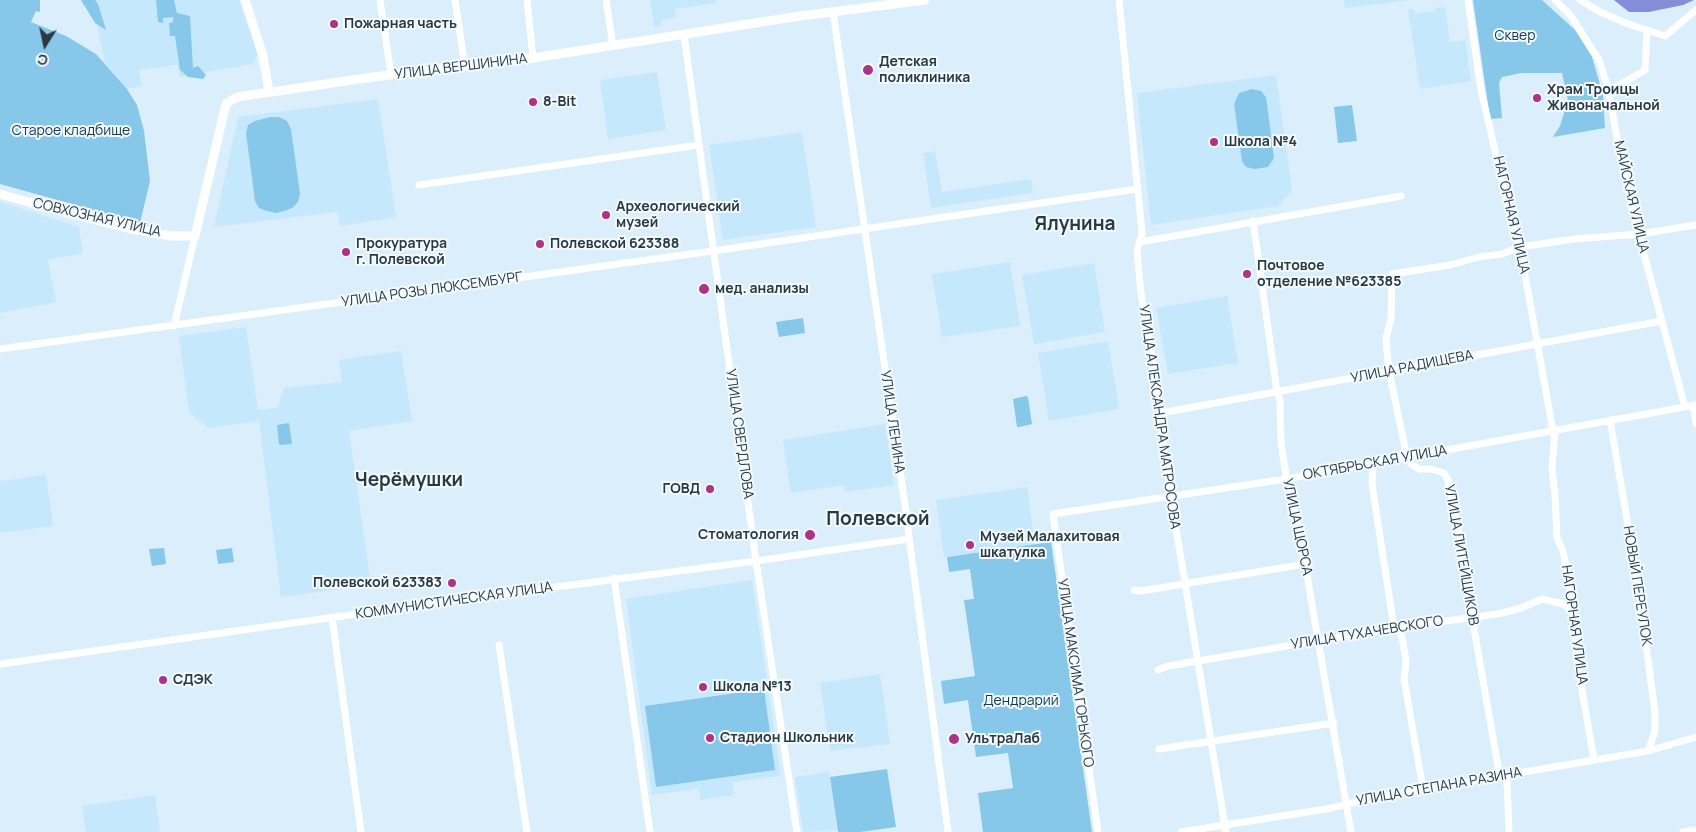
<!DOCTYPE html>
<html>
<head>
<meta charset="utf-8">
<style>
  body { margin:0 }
  #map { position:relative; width:1696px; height:832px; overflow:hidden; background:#daeffb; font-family:Manrope,sans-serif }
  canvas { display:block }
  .north { position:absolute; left:20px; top:20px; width:50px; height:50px; -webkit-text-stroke:4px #f3fafe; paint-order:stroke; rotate:190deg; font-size:14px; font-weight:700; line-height:20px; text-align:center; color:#2a3840 }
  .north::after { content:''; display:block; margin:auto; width:18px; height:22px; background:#2a3840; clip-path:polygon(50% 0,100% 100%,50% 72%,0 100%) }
</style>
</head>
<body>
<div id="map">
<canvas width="1696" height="832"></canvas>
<div class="north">С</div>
</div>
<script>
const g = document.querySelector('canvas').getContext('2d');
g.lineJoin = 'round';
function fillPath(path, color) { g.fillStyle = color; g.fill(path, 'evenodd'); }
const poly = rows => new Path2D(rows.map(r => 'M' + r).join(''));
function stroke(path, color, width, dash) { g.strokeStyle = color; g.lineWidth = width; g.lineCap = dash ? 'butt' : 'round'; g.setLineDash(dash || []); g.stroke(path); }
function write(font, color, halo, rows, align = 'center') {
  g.font = font + ' Manrope,sans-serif'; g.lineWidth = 4; g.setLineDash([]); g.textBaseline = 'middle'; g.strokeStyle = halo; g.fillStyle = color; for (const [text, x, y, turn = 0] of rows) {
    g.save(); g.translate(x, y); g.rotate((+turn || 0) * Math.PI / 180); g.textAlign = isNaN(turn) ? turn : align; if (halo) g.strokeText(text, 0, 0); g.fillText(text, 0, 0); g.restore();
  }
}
fillPath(poly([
  [86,0,239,0,258,54,252,64,180,77,177,65,139,70,141,86,127,89,105,63,96,20],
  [650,0,717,0,717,3,675,9,676,18,661,20,661,26,654,27],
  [1344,0,1410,0,1345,8],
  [1445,7,1450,42,1465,40,1471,81,1420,89,1408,9,1414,9,1415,14,1435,11,1435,8],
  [657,72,666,130,608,139,600,80],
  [1276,75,1292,191,1278,206,1151,225,1137,93],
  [378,99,396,217,340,226,337,212,214,227,238,117],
  [802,132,816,227,723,240,709,145],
  [935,151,942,192,1031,179,1033,193,931,208,923,153],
  [0,202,79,227,83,253,48,260,56,302,0,313],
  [1010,262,1020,326,942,337,932,274],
  [1094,263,1105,332,1034,344,1022,275],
  [1227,296,1238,363,1168,374,1156,308],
  [246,327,258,410,277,408,284,388,342,382,339,360,401,351,412,421,349,431,371,585,281,597,259,421,208,428,189,412,179,336],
  [1108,341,1119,409,1049,421,1038,353],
  [885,424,894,485,845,492,844,485,791,493,783,440],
  [46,475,53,526,0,533,0,481],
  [1027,487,1035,545,944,557,936,500],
  [752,580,781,776,732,782,734,795,701,800,699,789,652,795,626,599],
  [880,674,890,744,830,751,820,683],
  [829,772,837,830,803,832,795,777],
  [155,795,160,832,86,832,82,806]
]), '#c6e8fc');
fillPath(poly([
  [0,0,40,0,40,12,36,11,31,22,66,36,96,54,127,89,137,105,144,131,150,181,140,223,0,184],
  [81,0,95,0,98,4,106,30,95,23],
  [156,0,174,0,177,13,190,16,193,68,198,66,206,75,203,79,188,77,180,70,175,36,170,36,169,23,173,22,173,17,163,18,163,23,158,22],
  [1473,0,1542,0,1575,30,1592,57,1603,95,1605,128,1553,137,1560,126,1568,100,1562,73,1521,73,1502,77,1499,83,1502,118,1490,119],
  [1252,89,1261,91,1266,97,1274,158,1268,167,1255,169,1246,167,1242,161,1234,104,1239,93],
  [1352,105,1357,141,1338,143,1334,107],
  [270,117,279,117,287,121,291,129,300,194,298,202,292,208,284,211,276,213,267,211,259,208,255,201,246,133,248,125,255,121],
  [803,318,805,333,779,337,776,322],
  [1026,396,1028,397,1032,424,1019,427,1017,427,1013,399],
  [289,423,292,444,279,445,277,425],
  [1051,542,1092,832,983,832,978,793,1013,788,1008,753,976,757,968,700,944,704,941,681,975,676,964,600,974,599,970,569,949,572,947,557],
  [164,548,166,564,152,566,149,549],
  [232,548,234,562,218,564,216,550],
  [764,689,775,770,656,787,645,706],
  [887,769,896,827,860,832,838,832,830,777]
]), '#87c7ea');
fillPath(poly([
  [1614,0,1694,0,1683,5,1649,12,1629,12]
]), '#848ed8');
stroke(poly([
  [380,0,391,75],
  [455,0,465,67],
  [527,0,533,58],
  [606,0,613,46],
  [1119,0,1142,233,1137,251,1141,293,1161,413,1161,425,1171,498,1226,832],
  [1468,0,1481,90,1514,233,1520,247,1553,431],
  [1555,0,1571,16,1599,60,1609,91,1618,144,1633,213,1685,407],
  [1580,0,1600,12,1628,24,1665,36,1696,10],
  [833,12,903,491,948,832],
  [684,35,756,561,797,832],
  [1609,91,1645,70,1647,30],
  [419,185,699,145],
  [1253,221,1277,392,1280,400,1281,443,1289,495,1293,503,1305,564,1351,832],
  [1140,242,1401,196],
  [174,326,195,236],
  [0,349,720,250,1137,189],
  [1693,405,1696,424],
  [1161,413,1662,321],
  [1610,420,1638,584,1655,713,1655,731,1648,751],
  [1555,431,1552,468,1555,495,1557,538,1563,551,1566,566,1573,610,1577,661,1594,760],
  [1373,465,1372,484,1394,628],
  [614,578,650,832],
  [1134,590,1141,591,1305,564],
  [332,617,361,832],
  [1398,627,1402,637,1406,660,1404,679,1423,789],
  [499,645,527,832],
  [0,664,464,599,756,561,909,539],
  [1158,670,1168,666,1394,628,1498,614,1521,608,1542,599,1563,604,1573,610],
  [1159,749,1334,723],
  [1098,832,1053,514,1286,479,1696,405],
  [1181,832,1332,808,1346,804,1423,789,1648,751,1696,737],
  [1509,832,1507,782,1506,779,1499,772,1472,617,1462,548,1448,480,1444,473,1431,469,1419,469,1411,464,1407,457,1389,371,1387,352,1386,338,1391,319,1392,274,1450,265,1479,257,1502,254,1520,247,1574,239,1640,234,1696,225],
  [1683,832,1696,830]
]), '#fff', 7);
stroke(poly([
  [245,0,263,56,269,92],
  [0,194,67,213,131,229,171,236,195,236,225,108,227,103,237,97,373,77,533,58,800,16,925,0]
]), '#fff', 9);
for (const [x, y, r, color] of [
  [334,24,5,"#ad3388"],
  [868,70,6,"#ad3388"],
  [1537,98,5,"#ad3388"],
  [533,102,5,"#ad3388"],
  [1214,142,5,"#ad3388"],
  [606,215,5,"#ad3388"],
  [540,244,5,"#ad3388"],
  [346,252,5,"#ad3388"],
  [1247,274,5,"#ad3388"],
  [704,289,6,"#ad3388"],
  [710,489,5,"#ad3388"],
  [810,535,6,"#ad3388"],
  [970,545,5,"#ad3388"],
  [452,583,5,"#ad3388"],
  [163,680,5,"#ad3388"],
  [703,687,5,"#ad3388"],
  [710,738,5,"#ad3388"],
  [954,739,6,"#ad3388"]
]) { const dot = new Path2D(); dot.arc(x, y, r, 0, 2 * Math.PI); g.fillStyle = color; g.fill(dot); stroke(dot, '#f3fafe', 2); }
write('bold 14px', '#2a3840', '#f3fafe', [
  ["Пожарная часть",344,24],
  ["Детская",879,62],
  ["поликлиника",879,78],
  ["Храм Троицы",1547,90],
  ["Живоначальной",1547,106],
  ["8-Bit",543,102],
  ["Школа №4",1224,142],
  ["Археологический",616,207],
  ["музей",616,223],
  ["Прокуратура",356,244],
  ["г. Полевской",356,260],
  ["Полевской 623388",550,244],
  ["Почтовое",1257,266],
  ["отделение №623385",1257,282],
  ["мед. анализы",715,289],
  ["ГОВД",700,489,"right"],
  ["Стоматология",799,535,"right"],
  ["Музей Малахитовая",980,537],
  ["шкатулка",980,553],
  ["Полевской 623383",442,583,"right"],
  ["СДЭК",173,680],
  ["Школа №13",713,687],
  ["Стадион Школьник",720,738],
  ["УльтраЛаб",965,739]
], 'left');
write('14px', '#113a4d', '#f3fafe', [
  ["Сквер",1515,36],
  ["Старое кладбище",71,131],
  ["Дендрарий",1021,701]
]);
write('14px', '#2a3840', '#f3fafe', [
  ["УЛИЦА ВЕРШИНИНА",461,67,-7],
  ["МАЙСКАЯ УЛИЦА",1631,197,77],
  ["НАГОРНАЯ УЛИЦА",1511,215,77],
  ["СОВХОЗНАЯ УЛИЦА",97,218,13],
  ["УЛИЦА РОЗЫ ЛЮКСЕМБУРГ",432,290,-8],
  ["УЛИЦА РАДИЩЕВА",1412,367,-11],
  ["УЛИЦА АЛЕКСАНДРА МАТРОСОВА",1159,417,82],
  ["УЛИЦА ЛЕНИНА",892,422,82],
  ["УЛИЦА СВЕРДЛОВА",739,434,82],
  ["ОКТЯБРЬСКАЯ УЛИЦА",1375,463,-10],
  ["УЛИЦА ЩОРСА",1297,527,78],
  ["УЛИЦА ЛИТЕЙЩИКОВ",1461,555,80],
  ["НОВЫЙ ПЕРЕУЛОК",1637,586,81],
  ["КОММУНИСТИЧЕСКАЯ УЛИЦА",454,601,-8],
  ["НАГОРНАЯ УЛИЦА",1574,625,82],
  ["УЛИЦА ТУХАЧЕВСКОГО",1367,633,-9],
  ["УЛИЦА МАКСИМА ГОРЬКОГО",1075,673,82],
  ["УЛИЦА СТЕПАНА РАЗИНА",1439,787,-10]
]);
write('bold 19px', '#2a3840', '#f3fafe', [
  ["Ялунина",1075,225],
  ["Черёмушки",409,481],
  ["Полевской",878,520]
]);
</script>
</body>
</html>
